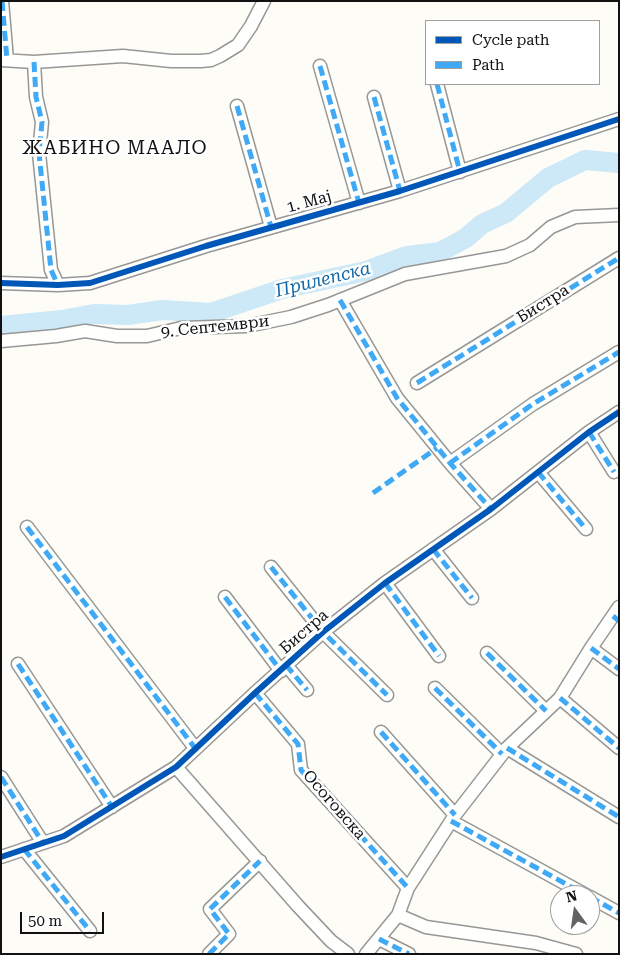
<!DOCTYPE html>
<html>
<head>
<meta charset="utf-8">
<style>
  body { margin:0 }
  #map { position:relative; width:620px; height:955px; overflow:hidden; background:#fdfcf7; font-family:"Roboto Serif",serif }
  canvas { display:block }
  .frame { position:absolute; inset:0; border:2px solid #111; pointer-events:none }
  .legend { position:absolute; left:425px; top:20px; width:175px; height:65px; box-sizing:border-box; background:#fff; border:1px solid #a0a0a0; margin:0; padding:6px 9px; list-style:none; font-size:15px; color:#111 }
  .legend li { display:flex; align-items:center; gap:10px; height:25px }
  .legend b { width:25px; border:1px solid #a0a0a0 }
  .north { position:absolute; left:550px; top:885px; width:50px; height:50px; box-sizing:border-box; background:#fff; border:1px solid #a0a0a0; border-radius:50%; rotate:346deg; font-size:14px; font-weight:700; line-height:20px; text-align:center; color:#111 }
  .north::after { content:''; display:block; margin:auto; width:18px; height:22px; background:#646362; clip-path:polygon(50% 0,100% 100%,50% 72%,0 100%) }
  .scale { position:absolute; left:20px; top:912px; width:84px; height:22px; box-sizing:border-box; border:2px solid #111; border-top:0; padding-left:6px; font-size:15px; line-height:18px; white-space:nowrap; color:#111; -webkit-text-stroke:4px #fff; paint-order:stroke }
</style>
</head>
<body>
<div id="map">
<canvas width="620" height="955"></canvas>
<div class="frame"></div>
<ul class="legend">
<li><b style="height:6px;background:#0057b8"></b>Cycle path</li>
<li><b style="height:6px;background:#3fa9f5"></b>Path</li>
</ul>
<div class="north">N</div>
<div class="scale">50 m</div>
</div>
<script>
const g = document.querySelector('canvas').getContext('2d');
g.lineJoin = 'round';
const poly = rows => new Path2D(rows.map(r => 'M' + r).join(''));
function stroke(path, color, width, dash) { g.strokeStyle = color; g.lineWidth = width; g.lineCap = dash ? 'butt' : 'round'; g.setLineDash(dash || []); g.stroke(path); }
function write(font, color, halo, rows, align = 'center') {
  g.font = font + ' "Roboto Serif",serif'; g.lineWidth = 5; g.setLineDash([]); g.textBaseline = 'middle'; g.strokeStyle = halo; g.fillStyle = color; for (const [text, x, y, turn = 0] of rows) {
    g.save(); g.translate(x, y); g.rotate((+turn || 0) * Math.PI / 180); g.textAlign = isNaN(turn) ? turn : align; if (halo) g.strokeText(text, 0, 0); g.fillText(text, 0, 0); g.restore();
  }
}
stroke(poly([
  [1,326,62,320,94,314,128,315,162,310,211,313,282,289,366,271,407,256,440,252,466,238,482,224,506,213,548,178,585,160,619,163]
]), '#cde8f7', 20);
const street = poly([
  [2,1,7,60],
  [1,60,34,62,123,56,171,61,201,61,211,60,220,56,238,45,251,26,264,1],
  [34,62,36,97,42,122,39,153,51,270,58,285],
  [320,66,359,203],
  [437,84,460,172],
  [374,97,400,191],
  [237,106,271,227],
  [1,283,58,285,90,283,206,246,400,191,619,119],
  [340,300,397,398,450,463,491,509],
  [1,341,56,336,85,331,117,336,147,336,181,328,247,326,291,317,328,305,405,274,506,256,530,245,551,227,575,217,619,215],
  [417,383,619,258],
  [589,432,614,472],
  [450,463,533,404,619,352],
  [538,472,586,529],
  [27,527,195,748],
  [433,549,472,598],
  [271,567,323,632,387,695],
  [385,583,439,656],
  [225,597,281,671],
  [591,648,619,669],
  [487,653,546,711],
  [18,664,112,807],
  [286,665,307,690],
  [435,688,502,754],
  [255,693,298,744,301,770,408,888],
  [560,698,619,748],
  [381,732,455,815],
  [507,748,619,817],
  [176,767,298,906,331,941,348,954],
  [1,777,43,843],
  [451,821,586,895],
  [24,849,90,931],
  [1,857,64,836,176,767,255,693,323,632,385,583,491,509,589,432,619,412],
  [590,897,619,913],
  [398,915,426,927,536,943,576,954],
  [379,939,409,954],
  [209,954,229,934,210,909,260,861],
  [366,954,398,915,408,888,455,815,507,748,560,698,591,648,619,607]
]);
stroke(street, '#979795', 15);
stroke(street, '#fffffe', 12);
stroke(poly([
  [2,1,7,60],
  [34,62,36,97,42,122,39,153,51,270,58,285],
  [320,66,359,203],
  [437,84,460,172],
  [374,97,400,191],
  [237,106,271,227],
  [340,300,397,398,450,463,491,509],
  [417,383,619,258],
  [589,432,614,472],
  [450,463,533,404,619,352],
  [538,472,586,529],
  [373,493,437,448],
  [27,527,195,748],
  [433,549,472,598],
  [271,567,323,632,387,695],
  [385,583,439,656],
  [225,597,281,671],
  [613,616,619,621],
  [591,648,619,669],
  [487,653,546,711],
  [18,664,112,807],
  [286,665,307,690],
  [435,688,502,754],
  [255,693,298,744,301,770,408,888],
  [560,698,619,748],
  [381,732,455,815],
  [507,748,619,817],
  [1,777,43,843],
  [451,821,586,895],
  [24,849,90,931],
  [590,897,619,913],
  [379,939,409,954],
  [209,954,229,934,210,909,260,861]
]), '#3fa9f5', 5, [10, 5]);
stroke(poly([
  [1,283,58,285,90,283,206,246,400,191,619,119],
  [1,857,64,836,176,767,255,693,323,632,385,583,491,509,589,432,619,412]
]), '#0057b8', 6);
write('16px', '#111', '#fff', [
  ["1. Мај",309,202,-15],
  ["Бистра",543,304,-32],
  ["9. Септември",215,327,-6],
  ["Бистра",304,632,-41],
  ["Осоговска",334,805,49]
]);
write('italic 18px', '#1768a6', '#fff', [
  ["Прилепска",323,280,-14]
]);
g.letterSpacing = '1px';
write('19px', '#111', '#fff', [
  ["ЖАБИНО МААЛО",115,148]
]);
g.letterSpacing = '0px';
</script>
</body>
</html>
